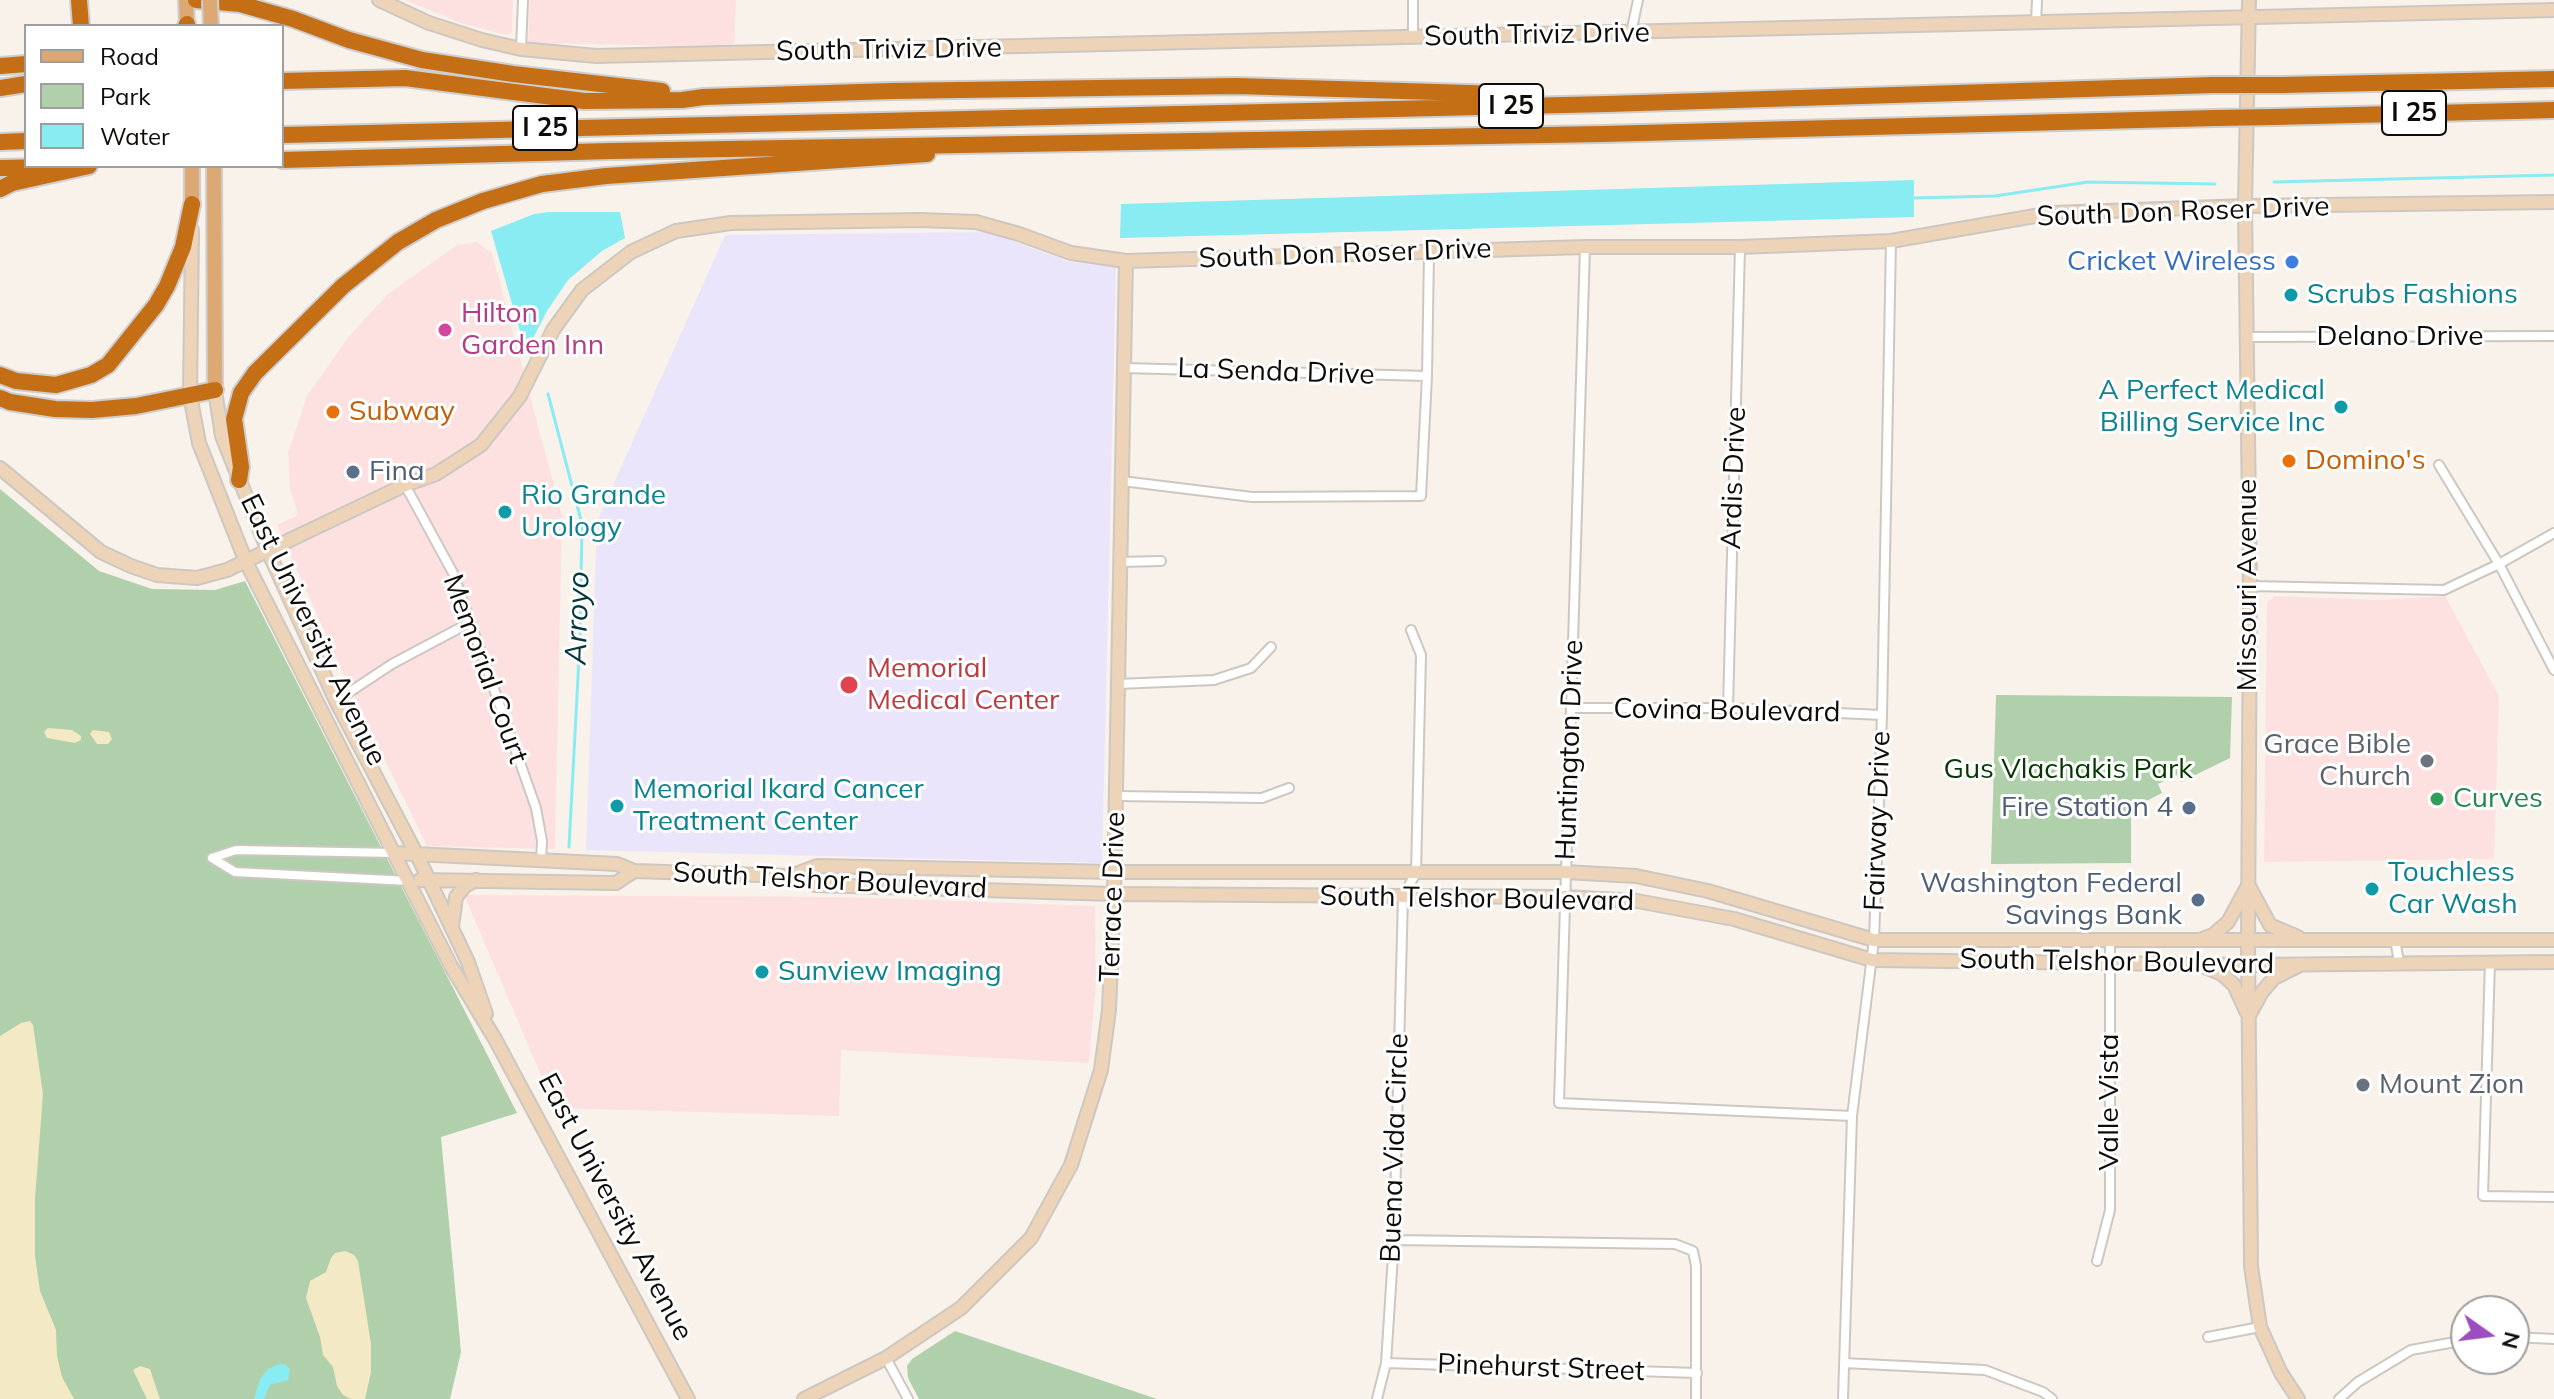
<!DOCTYPE html>
<html>
<head>
<meta charset="utf-8">
<style>
  body { margin:0 }
  #map { position:relative; width:2554px; height:1399px; overflow:hidden; background:#f8f2eb; font-family:Mulish,sans-serif }
  canvas { display:block }
  .legend { position:absolute; left:24px; top:24px; width:260px; height:144px; box-sizing:border-box; background:#fff; border:2px solid #9f9e9d; margin:0; padding:10px 14px; list-style:none; font-size:24px; color:#0e0c0a }
  .legend li { display:flex; align-items:center; gap:16px; height:40px }
  .legend b { width:40px; border:2px solid #9f9e9d }
  .north { position:absolute; left:2450px; top:1295px; width:80px; height:80px; box-sizing:border-box; background:#fff; border:2px solid #9f9e9d; border-radius:50%; rotate:104deg; font-size:22px; font-weight:700; line-height:32px; text-align:center; color:#0e0c0a }
  .north::after { content:''; display:block; margin:auto; width:28px; height:36px; background:#9d4ebe; clip-path:polygon(50% 0,100% 100%,50% 72%,0 100%) }
</style>
</head>
<body>
<div id="map">
<canvas width="2554" height="1399"></canvas>
<ul class="legend">
<li><b style="height:10px;background:#dca873"></b>Road</li>
<li><b style="height:22px;background:#afd0aa"></b>Park</li>
<li><b style="height:22px;background:#88ecf2"></b>Water</li>
</ul>
<div class="north">N</div>
</div>
<script>
const g = document.querySelector('canvas').getContext('2d');
g.lineJoin = 'round';
function fillPath(path, color) { g.fillStyle = color; g.fill(path, 'evenodd'); }
const poly = rows => new Path2D(rows.map(r => 'M' + r).join(''));
function stroke(path, color, width, dash) { g.strokeStyle = color; g.lineWidth = width; g.lineCap = dash ? 'butt' : 'round'; g.setLineDash(dash || []); g.stroke(path); }
function write(font, color, halo, rows, align = 'center') {
  g.font = font + ' Mulish,sans-serif'; g.lineWidth = 6; g.setLineDash([]); g.textBaseline = 'middle'; g.strokeStyle = halo; g.fillStyle = color; for (const [text, x, y, turn = 0] of rows) {
    g.save(); g.translate(x, y); g.rotate((+turn || 0) * Math.PI / 180); g.textAlign = isNaN(turn) ? turn : align; if (halo) g.strokeText(text, 0, 0); g.fillText(text, 0, 0); g.restore();
  }
}
fillPath(poly([
  [405,0,513,0,512,32,507,35,461,23],
  [530,0,736,0,734,47,528,43],
  [477,242,492,253,562,516,555,849,427,846,346,680,277,525,298,515,290,489,288,453,307,396,350,335,388,294,457,245],
  [2274,596,2379,600,2445,596,2499,696,2494,859,2264,862,2267,604],
  [464,895,846,897,1095,906,1096,984,1089,1063,841,1050,839,1116,555,1108]
]), '#fde1e0');
fillPath(poly([
  [988,232,1070,262,1116,267,1102,863,586,850,597,521,725,235]
]), '#ebe5fb');
fillPath(poly([
  [0,489,99,571,152,589,215,590,245,581,517,1113,441,1137,461,1352,450,1399,0,1399],
  [1996,695,2232,697,2230,758,2181,782,2177,775,2158,784,2162,793,2131,809,2131,863,1991,864],
  [955,1331,1157,1399,919,1399,908,1378,907,1366,912,1359]
]), '#afd0aa');
fillPath(poly([
  [48,728,72,730,81,736,81,740,75,743,47,738,44,732],
  [93,730,109,732,112,739,108,744,97,744,90,734],
  [30,1021,33,1025,43,1094,35,1198,35,1256,40,1291,56,1330,57,1356,62,1377,74,1399,0,1399,0,1036,21,1023],
  [345,1251,354,1255,358,1261,371,1344,371,1372,365,1399,351,1399,343,1395,337,1386,333,1367,323,1355,320,1337,306,1298,310,1281,326,1272,331,1258,335,1253],
  [140,1366,150,1369,160,1399,147,1399,133,1370]
]), '#f3e9c4');
fillPath(poly([
  [1914,180,1914,217,1120,238,1121,204],
  [549,212,620,212,625,238,602,251,568,280,547,311,526,352,491,231,534,214],
  [279,1364,286,1365,290,1369,288,1380,270,1385,264,1399,254,1399,260,1379,268,1369]
]), '#88ecf2');
stroke(poly([
  [2274,182,2554,175],
  [1914,198,1995,196,2088,182,2215,184],
  [548,394,582,524,580,639,569,847]
]), '#88ecf2', 3);
const street = poly([
  [2036,23,2037,0],
  [1631,33,1638,0],
  [1413,38,1413,0],
  [521,49,523,0],
  [1585,247,1559,1103,1852,1116],
  [2247,337,2554,336],
  [1124,368,1427,376],
  [2439,465,2499,564,2554,670],
  [1122,481,1252,497,1421,496,1427,376,1429,253],
  [405,485,453,573,536,808,542,841,541,860],
  [1120,562,1161,561],
  [2250,586,2444,590,2499,564,2554,533],
  [1118,684,1214,680,1251,668,1271,647],
  [336,701,392,664,469,623],
  [1572,708,1728,708,1882,715],
  [1728,708,1740,247],
  [1116,796,1262,798,1289,788],
  [212,858,235,872,409,881],
  [212,858,236,850,395,853],
  [2395,940,2399,962],
  [2490,961,2483,1196,2554,1197],
  [1394,1240,1675,1244,1693,1251,1696,1266,1696,1399],
  [2097,1261,2110,1210,2110,940],
  [2208,1337,2260,1327],
  [2514,1337,2554,1339],
  [886,1358,908,1399],
  [1386,1363,1697,1373],
  [1844,1363,1985,1370,2043,1392,2052,1399],
  [1377,1399,1386,1363,1394,1240,1403,896,1416,873,1421,655,1411,630],
  [1843,1399,1852,1116,1874,940,1882,715,1891,241],
  [2339,1399,2358,1382,2411,1350,2466,1340]
]);
const secondary = poly([
  [379,0,429,23,482,40,521,49,596,56,2554,10],
  [2249,0,2245,206,2250,586,2248,941,2251,1266,2260,1327,2281,1373,2298,1399],
  [192,230,190,395,199,443,246,562,451,966,495,1039,688,1399],
  [215,390,222,436,268,551,336,701,417,855,468,962,486,1014],
  [0,468,101,552,131,566,157,575,197,578,227,570,405,485,436,474,481,445,520,396,553,330,582,290,631,252,676,231,731,223,920,220,976,222,1019,234,1071,253,1126,261,1585,247,1740,247,1891,241,2052,213,2245,206,2554,202],
  [395,853,617,864,634,871,791,876,815,885,1114,894,1564,897,1637,901,1734,919,1872,960,2248,965,2554,962],
  [791,876,817,866,1115,872,1565,872,1636,876,1708,891,1874,940,2554,940],
  [420,880,616,883,634,871],
  [2248,884,2270,925,2298,937],
  [452,927,456,897,465,886,476,880],
  [2202,939,2213,935,2228,922,2246,889],
  [2205,967,2222,974,2234,985,2247,1013],
  [2250,1014,2262,992,2274,978,2298,966],
  [804,1399,886,1358,961,1308,1031,1238,1071,1165,1101,1070,1109,1010,1114,894,1126,261]
]);
const primary = poly([
  [186,0,187,26],
  [192,166,192,204],
  [214,166,215,390]
]);
const highway = poly([
  [79,0,81,26],
  [196,0,240,4,293,19,349,40,422,60,513,74,662,91],
  [186,26,187,24],
  [0,66,26,64],
  [282,81,405,78,584,101,682,100,704,97,892,91,1237,86,1535,95],
  [2282,85,2554,79],
  [0,88,26,84],
  [2274,117,2554,110],
  [282,135,1607,104,2213,85],
  [0,142,26,141],
  [282,160,611,151,1603,134,2215,118],
  [0,168,50,167],
  [0,189,12,183,89,166],
  [0,375,16,381,56,385,91,375,108,365,156,305,167,286,183,247,192,204],
  [0,398,10,402,55,409,92,410,136,406,215,390],
  [239,480,241,467,234,419,241,393,255,373,343,286,398,242,436,220,483,201,542,184,606,176,927,154]
]);
stroke(street, '#cdc7c1', 12);
stroke(secondary, '#cdc7c1', 16);
stroke(primary, '#cfcece', 18);
stroke(highway, '#cfcece', 20);
stroke(street, '#fff', 8);
stroke(secondary, '#edd4b9', 12);
stroke(primary, '#dca873', 14);
stroke(highway, '#c46e16', 16);
const primaryBridge = poly([
  [210,0,211,26]
]);
const highwayBridge = poly([
  [2213,85,2282,85],
  [2215,118,2274,117]
]);
stroke(primaryBridge, '#cfcece', 18, []);
stroke(highwayBridge, '#cfcece', 20, []);
stroke(primaryBridge, '#dca873', 14);
stroke(highwayBridge, '#c46e16', 16);
for (const [x, y, r, color] of [
  [2292,262,8,"#3f7fe0"],
  [2291,295,8,"#0f9aa8"],
  [445,330,8,"#d1479c"],
  [2341,407,8,"#0f9aa8"],
  [333,412,8,"#e8710a"],
  [2289,461,8,"#e8710a"],
  [353,472,8,"#5c6f8a"],
  [505,512,8,"#0f9aa8"],
  [849,685,10,"#e0444e"],
  [2427,761,8,"#6b7280"],
  [2437,799,8,"#2e9e5b"],
  [617,806,8,"#0f9aa8"],
  [2189,808,8,"#5c6f8a"],
  [2372,889,8,"#0f9aa8"],
  [2198,900,8,"#5c6f8a"],
  [762,972,8,"#0f9aa8"],
  [2363,1085,8,"#6b7280"]
]) { const dot = new Path2D(); dot.arc(x, y, r, 0, 2 * Math.PI); g.fillStyle = color; g.fill(dot); stroke(dot, '#fff', 3); }
for (const [x, y, w] of [
  [1511,106,64],
  [2414,113,64],
  [545,128,64]
]) { const box = new Path2D(); box.roundRect(x - w / 2, y - 22, w, 44, 6); g.fillStyle = '#fff'; g.fill(box); stroke(box, '#0e0c0a', 2); }
write('bold 26px', '#0e0c0a', null, [
  ["I 25",1511,106],
  ["I 25",2414,113],
  ["I 25",545,128]
]);
write('28px', '#0e0c0a', '#fff', [
  ["South Triviz Drive",1537,35,-1],
  ["South Triviz Drive",889,50,-1],
  ["South Don Roser Drive",2183,212,-2],
  ["South Don Roser Drive",1345,254,-2],
  ["Delano Drive",2400,337],
  ["La Senda Drive",1276,372,2],
  ["Ardis Drive",1734,478,-88],
  ["Missouri Avenue",2248,585,-90],
  ["East University Avenue",313,630,64],
  ["Memorial Court",485,669,70],
  ["Covina Boulevard",1727,711,1],
  ["Huntington Drive",1570,750,-88],
  ["Fairway Drive",1878,821,-88],
  ["South Telshor Boulevard",830,881,3],
  ["Terrace Drive",1113,897,-88],
  ["South Telshor Boulevard",1477,899,1],
  ["South Telshor Boulevard",2117,962,1],
  ["Valle Vista",2110,1102,-90],
  ["Buena Vida Circle",1395,1148,-88],
  ["East University Avenue",615,1207,62],
  ["Pinehurst Street",1541,1368,2]
]);
write('28px', '#366cbe', '#fff', [
  ["Cricket Wireless",2276,262]
], 'right');
write('28px', '#0d838f', '#fff', [
  ["Scrubs Fashions",2307,295],
  ["A Perfect Medical",2325,391,"right"],
  ["Billing Service Inc",2325,423,"right"],
  ["Rio Grande",521,496],
  ["Urology",521,528],
  ["Memorial Ikard Cancer",633,790],
  ["Treatment Center",633,822],
  ["Touchless",2388,873],
  ["Car Wash",2388,905],
  ["Sunview Imaging",778,972]
], 'left');
write('28px', '#b23c85', '#fff', [
  ["Hilton",461,314],
  ["Garden Inn",461,346]
], 'left');
write('28px', '#c56008', '#fff', [
  ["Subway",349,412],
  ["Domino's",2305,461]
], 'left');
write('28px', '#4e5e75', '#fff', [
  ["Fina",369,472,"left"],
  ["Fire Station 4",2173,808],
  ["Washington Federal",2182,884],
  ["Savings Bank",2182,916]
], 'right');
write('28px', '#be3a42', '#fff', [
  ["Memorial",867,669],
  ["Medical Center",867,701]
], 'left');
write('28px', '#5b616d', '#fff', [
  ["Grace Bible",2411,745],
  ["Church",2411,777],
  ["Mount Zion",2379,1085,"left"]
], 'right');
write('28px', '#053900', '#fff', [
  ["Gus Vlachakis Park",2068,770]
]);
write('28px', '#27864d', '#fff', [
  ["Curves",2453,799]
], 'left');
write('italic 30px', '#043739', '#fff', [
  ["Arroyo",578,618,-88]
]);
</script>
</body>
</html>
